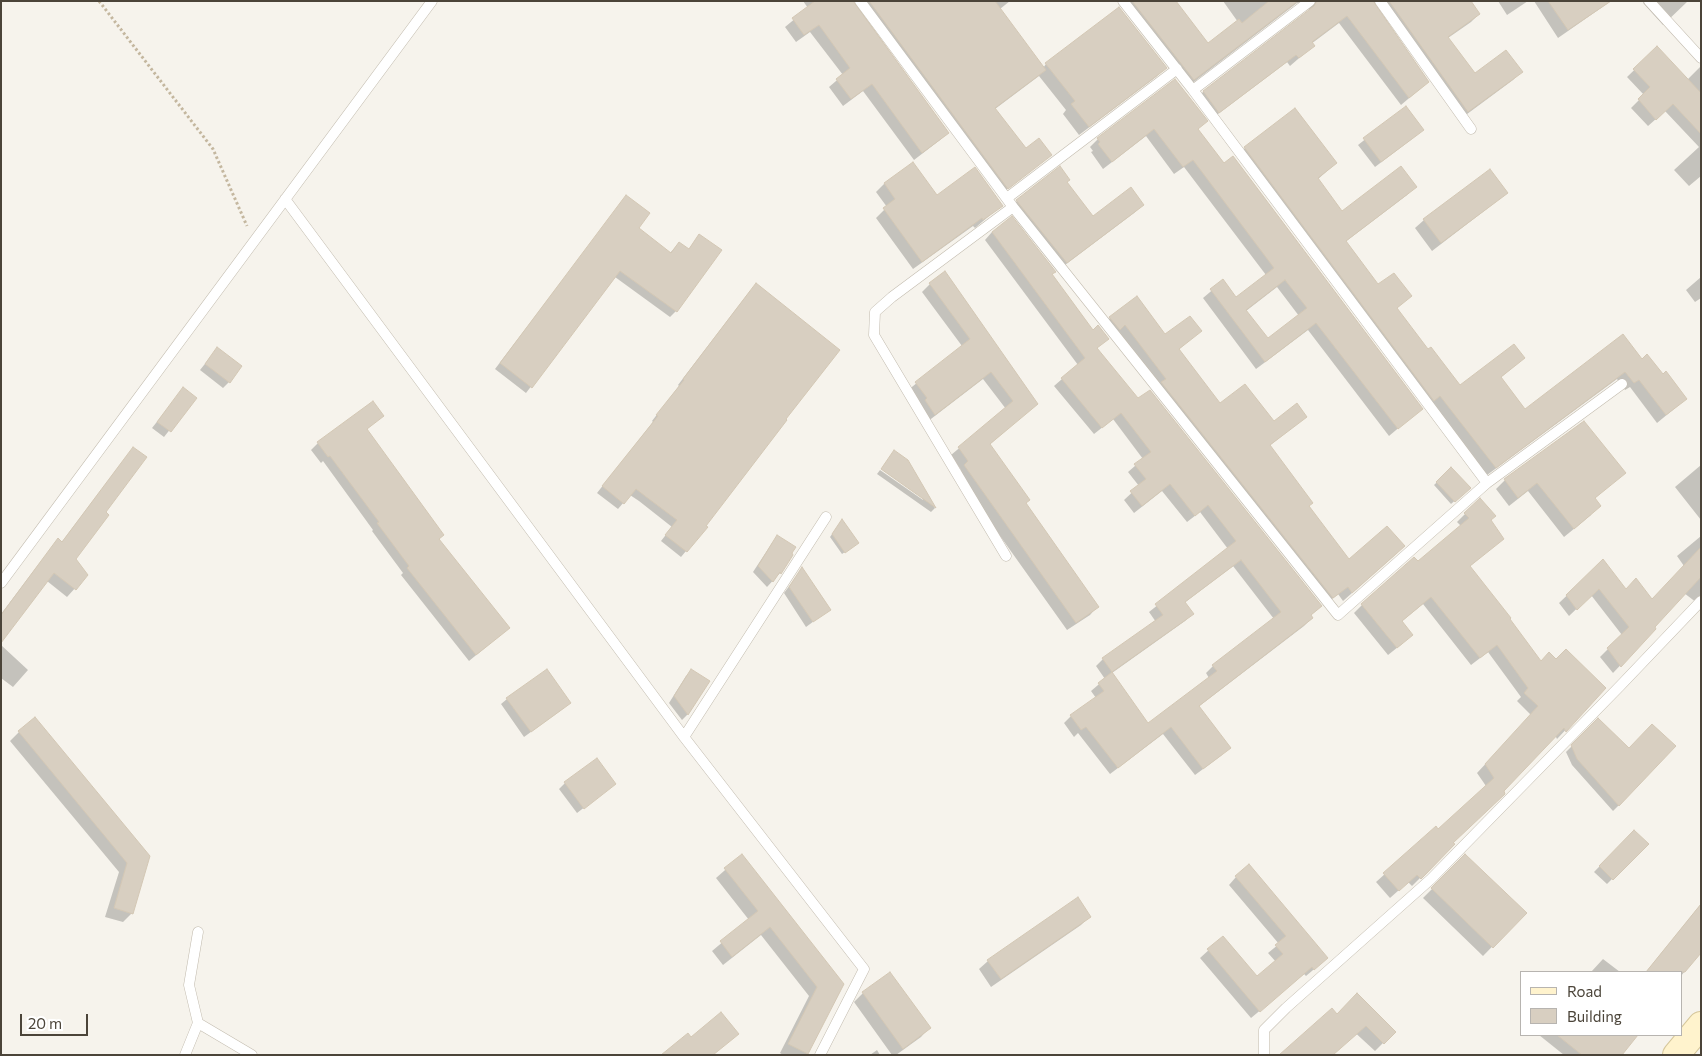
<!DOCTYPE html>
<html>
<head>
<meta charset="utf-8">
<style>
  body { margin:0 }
  #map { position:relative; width:1702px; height:1056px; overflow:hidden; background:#f6f3ec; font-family:Commissioner,sans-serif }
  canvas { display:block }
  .frame { position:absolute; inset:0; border:2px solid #4b4439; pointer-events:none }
  .legend { position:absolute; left:1520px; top:971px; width:162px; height:65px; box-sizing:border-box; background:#fff; border:1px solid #b7b4b0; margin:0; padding:6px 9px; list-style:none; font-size:15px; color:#4b4439 }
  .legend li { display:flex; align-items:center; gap:10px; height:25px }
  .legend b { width:25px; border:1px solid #b7b4b0 }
  .scale { position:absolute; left:20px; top:1014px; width:68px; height:22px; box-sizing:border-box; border:2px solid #4b4439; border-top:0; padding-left:6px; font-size:15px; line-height:18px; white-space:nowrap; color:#4b4439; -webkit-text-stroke:4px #fff; paint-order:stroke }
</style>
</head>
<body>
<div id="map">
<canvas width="1702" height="1056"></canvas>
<div class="frame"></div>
<ul class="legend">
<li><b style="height:6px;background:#fff3cd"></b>Road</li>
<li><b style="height:14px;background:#d8cfc1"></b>Building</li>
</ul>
<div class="scale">20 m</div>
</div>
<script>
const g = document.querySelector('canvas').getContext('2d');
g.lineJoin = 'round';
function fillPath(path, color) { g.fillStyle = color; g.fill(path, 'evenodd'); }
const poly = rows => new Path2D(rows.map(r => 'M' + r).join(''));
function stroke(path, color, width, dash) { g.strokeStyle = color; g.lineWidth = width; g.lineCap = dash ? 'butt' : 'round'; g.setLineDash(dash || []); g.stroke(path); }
fillPath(poly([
  [803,1,853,1,948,133,940,140,914,160,863,91,843,106,829,87,843,75,810,32,796,42,785,27,808,8],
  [853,1,1010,1,1000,9,1043,68,1046,64,1165,68,1156,77,1079,135,1063,114,1066,110,1039,76,995,109,1025,150,1050,155,1000,195,858,5],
  [1125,1,1175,1,1208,45,1238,22,1223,1,1419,1,1479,14,1471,22,1448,38,1474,75,1521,72,1513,80,1459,120,1378,5,1373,3,1428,82,1401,105,1339,23,1311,44,1313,46,1290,66,1287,62,1210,120,1195,100,1203,92,1309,12,1308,5,1304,2,1297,3,1186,88],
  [1498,1,1528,1,1507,15],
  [1534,1,1611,1,1558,38],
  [1644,1,1688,1,1663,25,1643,3],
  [1657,48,1687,80,1701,66,1701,176,1689,186,1674,170,1699,147,1665,111,1648,126,1631,108,1644,95,1627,77],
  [1175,81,1197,130,1421,409,1389,436,1308,330,1256,369,1203,298,1223,281,1236,298,1266,275,1184,167,1174,174,1146,136,1103,169,1091,152,1093,151,1090,147,1098,139],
  [1277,287,1299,316,1268,340,1246,311],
  [1406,107,1417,135,1375,167,1358,145],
  [1245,148,1336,163,1317,180,1342,212,1415,186,1407,195,1345,242,1378,286,1410,296,1396,309,1428,351,1460,387,1524,358,1500,378,1525,411,1642,360,1662,376,1686,399,1657,423,1630,387,1625,390,1617,379,1487,475,1237,156],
  [913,164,937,196,1002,205,975,228,973,226,913,269,876,218,887,207,876,192,884,184],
  [1066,182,1093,218,1143,205,1134,213,1057,271,1008,209,1017,201],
  [1506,193,1497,201,1432,251,1415,228,1424,220],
  [626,197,637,228,670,253,679,243,688,250,699,236,676,311,670,317,615,277,526,393,495,369],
  [992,232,1051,275,1092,331,1107,338,1096,349,1138,400,1321,606,1310,616,1312,618,1304,626,1198,707,1222,755,1195,775,1163,734,1110,774,1078,733,1074,737,1064,723,1071,716,1096,698,1091,691,1105,679,1096,666,1103,659,1156,622,1149,612,1228,549,1200,512,1187,522,1162,491,1134,513,1124,500,1139,486,1128,472,1143,459,1113,419,1094,434,1054,386,1078,365,985,240],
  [1233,566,1274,619,1213,666,1206,673,1209,678,1148,725,1112,673,1185,621,1192,614,1184,603],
  [1701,277,1701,298,1695,302,1686,290],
  [930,284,1036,404,989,445,1024,504,1097,607,1090,615,1067,630,956,474,961,470,951,455,1006,409,983,379,927,422,907,391,962,346,922,292],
  [750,291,704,526,706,527,681,557,661,541,672,527,639,501,630,495,618,509,597,493,653,422,652,421,679,386,678,385],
  [1110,318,1165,336,1200,331,1178,350,1219,405,1273,423,1306,417,1269,446,1308,506,1349,561,1395,555,1343,601,1338,594,1324,606,1154,392,1158,388,1116,333,1111,338,1102,326],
  [212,355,229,382,223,388,200,370],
  [183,389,195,398,164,437,152,428],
  [373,403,382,416,366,430,438,539,509,628,469,661,401,575,403,573,372,531,373,530,323,461,321,463,311,450,318,443],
  [133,449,104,512,74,559,87,575,67,597,47,581,1,641,1,614,51,548,61,543,126,457],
  [907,461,935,508,931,512,877,474,880,470,923,500],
  [1701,465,1701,520,1675,487],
  [1451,469,1469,488,1451,504,1434,485],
  [1624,473,1594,499,1591,515,1564,537,1528,491,1509,506,1496,489,1505,480],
  [1465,514,1490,521,1502,539,1469,567,1541,662,1556,661,1605,688,1557,739,1555,735,1452,843,1425,873,1412,886,1408,882,1390,898,1376,882,1436,828,1438,831,1486,786,1477,773,1531,715,1517,701,1521,697,1488,652,1471,665,1423,604,1401,622,1403,643,1388,655,1354,613,1362,605,1418,563,1461,526,1457,522],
  [840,523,855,545,842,554,830,537],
  [1701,536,1701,606,1684,593,1653,627,1655,629,1613,673,1600,657,1622,635,1591,595,1569,616,1559,603,1603,561,1625,591,1651,601,1684,566,1677,556],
  [778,537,792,555,780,573,767,587,753,572,772,543],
  [802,569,829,610,806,627,784,593],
  [1,645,28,670,13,687,1,678],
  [692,671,709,681,687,715,682,720,669,703,686,676],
  [507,699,564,708,524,737,501,704],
  [1598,720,1629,750,1619,805,1613,811,1572,765,1566,752],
  [19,732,148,856,132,913,123,922,105,917,119,872,10,741],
  [565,783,615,784,577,813,559,789],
  [1634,831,1647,844,1607,884,1594,872],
  [741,856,843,984,806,1055,783,1055,780,1053,809,996,761,935,723,965,712,951,749,920,716,878],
  [1465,856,1525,913,1483,956,1423,898],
  [1236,877,1319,965,1306,976,1304,974,1251,1018,1200,958,1222,938,1256,978,1276,962,1268,953,1279,944,1229,885],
  [1701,904,1701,951,1681,976,1681,972,1646,972],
  [1089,917,1081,925,991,987,979,969,988,961],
  [1603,959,1620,972,1591,972],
  [890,973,929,1028,921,1037,896,1055,892,1055,854,1002,863,993],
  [1337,1016,1394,1032,1375,1051],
  [1539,1035,1590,1035,1597,1041,1602,1035,1636,1035,1620,1055,1564,1055],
  [877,1050,880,1055,870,1055]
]), '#0003');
const building = poly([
  [815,1,853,1,949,133,922,153,872,84,851,99,836,79,850,68,819,25,804,35,792,18,815,1],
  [869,1,995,1,1046,70,995,108,1026,148,1039,138,1052,155,1008,189,869,1],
  [1132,1,1176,1,1208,43,1239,19,1242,23,1269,1,1298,1,1194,80,1132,1],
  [1317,1,1373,1,1429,82,1409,98,1347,16,1312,42,1315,46,1299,58,1296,55,1219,113,1203,91,1314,6,1317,1],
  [1389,1,1471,1,1480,14,1448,37,1475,73,1506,50,1523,72,1468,112,1389,1],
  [1548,1,1611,1,1568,30,1548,1],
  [1119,7,1167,68,1089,127,1071,104,1075,101,1045,63,1119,7],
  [1657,46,1701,93,1701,134,1673,104,1656,120,1638,99,1650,87,1633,69,1657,46],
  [1175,79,1208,121,1198,129,1224,163,1233,156,1423,409,1398,429,1316,323,1265,362,1210,289,1223,279,1236,297,1274,268,1193,160,1183,167,1154,129,1112,162,1098,144,1100,142,1097,138,1175,79],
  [1285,280,1307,308,1268,338,1246,310,1285,280],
  [1406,106,1424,130,1381,162,1363,138,1406,106],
  [1295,108,1337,163,1318,178,1342,211,1401,166,1417,187,1346,241,1378,284,1394,273,1412,296,1397,308,1428,349,1431,347,1460,385,1514,344,1525,358,1501,377,1525,409,1623,334,1642,359,1647,354,1663,374,1666,371,1687,399,1666,415,1639,380,1634,383,1625,372,1496,468,1440,396,1434,401,1244,147,1295,108],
  [913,162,937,195,975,167,1003,206,983,220,982,218,922,262,883,208,895,199,884,183,913,162],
  [1060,166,1070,180,1067,182,1093,216,1131,187,1144,205,1067,263,1016,200,1060,166],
  [1490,169,1508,193,1441,243,1423,219,1490,169],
  [626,195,650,213,639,228,671,253,679,242,689,249,699,234,722,250,677,312,620,271,532,388,500,363,626,195],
  [1012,216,1056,272,1052,274,1093,330,1098,325,1109,339,1097,348,1138,398,1150,390,1322,606,1311,615,1313,618,1199,706,1231,748,1203,769,1171,727,1118,768,1086,727,1081,730,1070,715,1104,691,1098,683,1112,672,1102,658,1163,615,1155,604,1236,541,1208,505,1195,516,1170,484,1142,506,1130,491,1146,479,1134,464,1151,452,1121,413,1102,428,1061,378,1085,358,992,232,1012,216],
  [1241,560,1281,612,1212,665,1217,671,1148,723,1112,672,1194,614,1185,602,1241,560],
  [945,271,1038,404,990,444,1030,500,1026,503,1099,607,1076,623,964,465,968,461,958,447,1013,401,991,372,935,415,925,400,927,398,915,382,970,339,929,283,945,271],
  [756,283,840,350,786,419,787,420,706,526,708,527,687,552,665,535,677,520,645,496,636,489,624,504,602,486,658,416,656,415,684,380,683,379,756,283],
  [1137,296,1165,334,1190,316,1202,331,1179,349,1220,403,1245,384,1274,421,1297,403,1307,417,1270,445,1313,503,1309,506,1349,559,1387,526,1405,546,1352,593,1348,587,1333,598,1161,382,1166,379,1125,325,1120,330,1109,317,1137,296],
  [217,347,242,366,230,383,205,364,217,347],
  [183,387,197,398,171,432,157,422,183,387],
  [373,401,384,416,367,429,444,535,439,539,510,628,476,655,407,568,409,566,377,523,379,522,330,456,328,457,317,442,373,401],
  [1584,421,1626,473,1595,498,1601,506,1574,529,1537,483,1518,498,1504,479,1584,421],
  [133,447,147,457,106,512,109,515,76,559,88,575,76,590,54,573,1,643,1,615,58,538,62,542,133,447],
  [894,450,908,460,936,508,881,469,894,450],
  [1451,467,1471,488,1455,502,1436,482,1451,467],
  [1480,498,1496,516,1491,520,1504,539,1470,566,1511,618,1510,619,1541,661,1549,652,1556,659,1566,649,1606,688,1566,732,1564,728,1504,791,1505,794,1453,843,1455,844,1426,874,1421,879,1417,875,1399,891,1383,873,1436,826,1438,829,1494,778,1485,764,1538,706,1524,693,1528,688,1497,645,1480,658,1431,597,1402,621,1413,635,1397,648,1361,604,1414,557,1418,561,1469,518,1464,513,1480,498],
  [842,519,859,543,845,553,832,534,842,519],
  [777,535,796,547,792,553,793,555,781,574,780,572,773,582,758,566,777,535],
  [1701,547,1701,577,1655,627,1656,629,1621,667,1607,648,1629,627,1599,589,1577,610,1566,595,1603,559,1626,589,1636,578,1652,599,1701,547],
  [802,567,831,610,813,622,789,587,802,567],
  [547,669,571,703,531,732,506,698,547,669],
  [691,669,710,681,688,715,674,696,691,669],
  [35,717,150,856,133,914,114,908,127,863,18,731,35,717],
  [1598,718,1629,748,1652,724,1676,746,1619,806,1577,759,1571,745,1598,718],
  [597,758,616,784,584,809,564,782,597,758],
  [1634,830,1649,844,1613,880,1599,866,1634,830],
  [742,854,844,984,808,1054,788,1044,817,987,770,927,732,957,720,941,758,911,724,868,742,854],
  [1465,854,1527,913,1493,948,1431,888,1465,854],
  [1249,864,1328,958,1314,970,1312,967,1260,1012,1207,949,1223,936,1257,976,1283,954,1275,945,1286,936,1235,876,1249,864],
  [1078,897,1091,917,1001,979,987,960,1078,897],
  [1701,904,1701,953,1685,972,1646,972,1701,904],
  [890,972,931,1028,903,1049,862,992,890,972],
  [1357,993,1396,1032,1384,1044,1366,1026,1333,1055,1279,1055,1332,1008,1337,1014,1357,993],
  [721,1012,739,1034,713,1055,661,1055,688,1033,691,1037,721,1012],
  [1557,1035,1638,1035,1622,1055,1582,1055,1557,1035]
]);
fillPath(building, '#d8cfc1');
stroke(building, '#d3c7b4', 1);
const lane = poly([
  [860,1,1013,207,1338,615,1487,483,1193,90,1123,1],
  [1380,1,1471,129],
  [1649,1,1701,58],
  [1193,90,1310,1],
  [1007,198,1177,69],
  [285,199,684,737,864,969,820,1055],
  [1487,483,1622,384],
  [1006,556,874,335,875,312,892,297,1013,207],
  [1,583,432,1],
  [684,737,826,517],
  [198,932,189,985,198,1023],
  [185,1055,198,1023,252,1055],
  [1264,1055,1264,1030,1286,1008,1431,879,1620,686,1701,601]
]);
const secondary = poly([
  [1676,1055,1701,1025]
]);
stroke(lane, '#c2bbae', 11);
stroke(secondary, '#d6c79b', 28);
stroke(poly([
  [99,1,213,149,247,226]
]), '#c4b79f', 3, [2.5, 2.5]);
stroke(lane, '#fff', 10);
stroke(secondary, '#fff3cd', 26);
</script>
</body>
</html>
